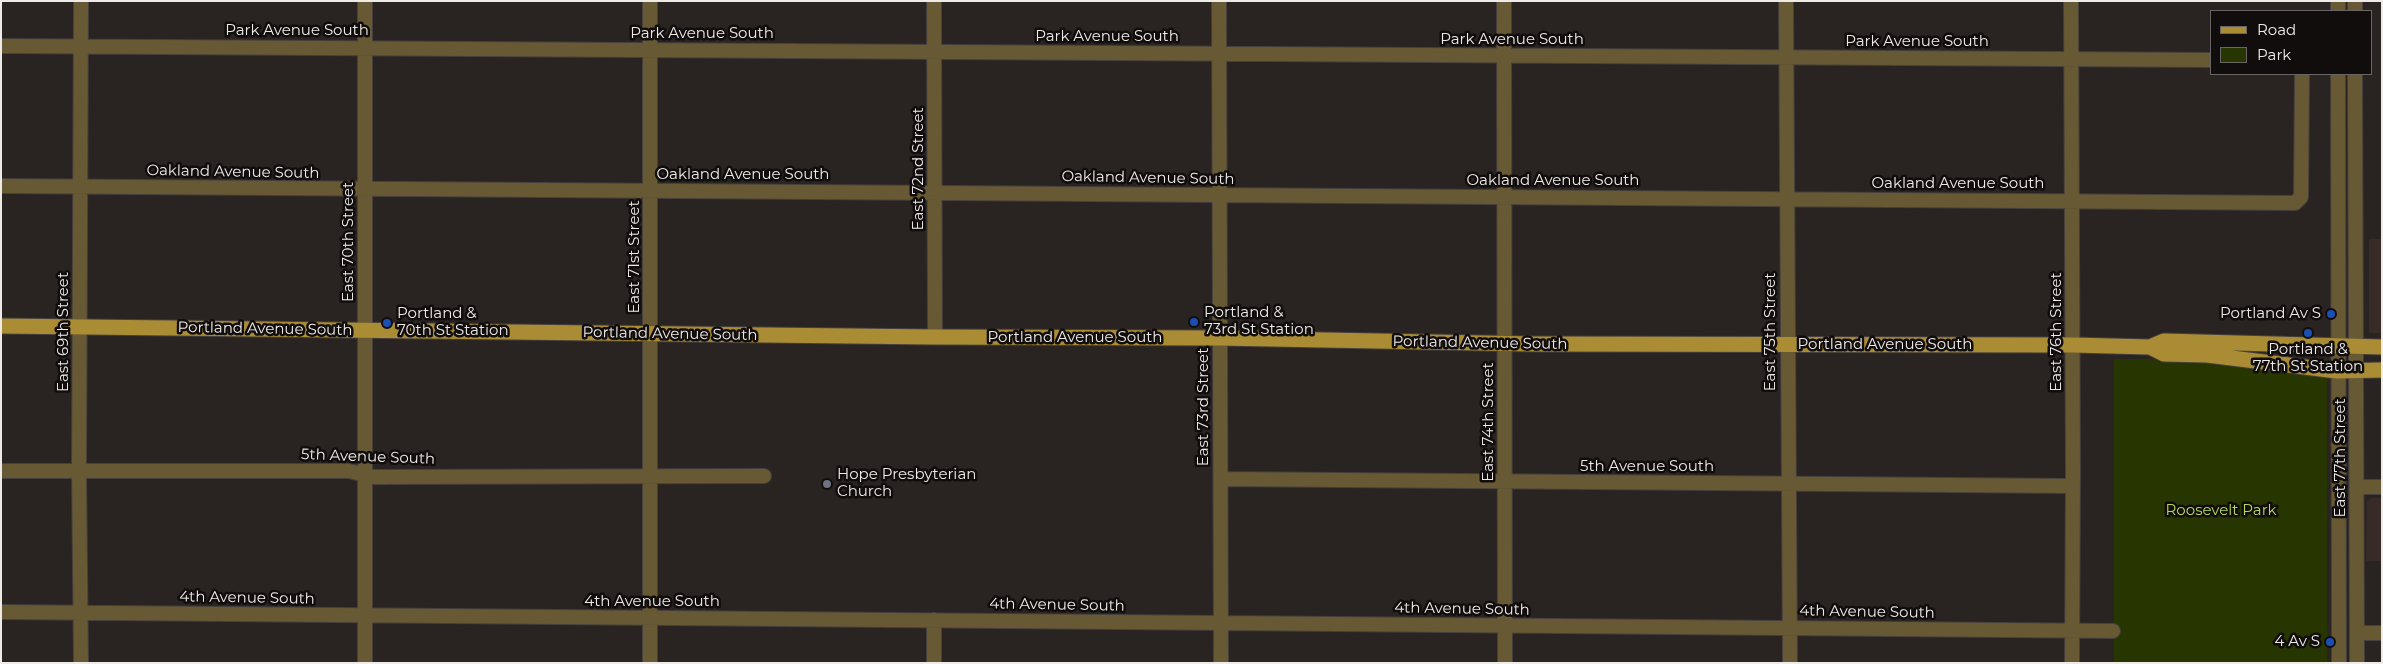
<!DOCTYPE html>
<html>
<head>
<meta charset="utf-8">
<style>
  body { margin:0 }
  #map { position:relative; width:2383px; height:664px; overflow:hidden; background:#292321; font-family:Montserrat,sans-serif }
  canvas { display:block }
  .frame { position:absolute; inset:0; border:2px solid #eeeae8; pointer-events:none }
  .legend { position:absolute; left:2210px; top:10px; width:162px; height:65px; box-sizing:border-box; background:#100d0c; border:1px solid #696564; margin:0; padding:6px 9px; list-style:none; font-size:15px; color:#eeeae8 }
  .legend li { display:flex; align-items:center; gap:10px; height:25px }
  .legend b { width:25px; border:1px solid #696564 }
</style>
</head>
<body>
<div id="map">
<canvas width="2383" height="664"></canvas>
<div class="frame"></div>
<ul class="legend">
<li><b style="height:6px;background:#aa8c35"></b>Road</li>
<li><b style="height:14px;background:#273500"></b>Park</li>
</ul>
</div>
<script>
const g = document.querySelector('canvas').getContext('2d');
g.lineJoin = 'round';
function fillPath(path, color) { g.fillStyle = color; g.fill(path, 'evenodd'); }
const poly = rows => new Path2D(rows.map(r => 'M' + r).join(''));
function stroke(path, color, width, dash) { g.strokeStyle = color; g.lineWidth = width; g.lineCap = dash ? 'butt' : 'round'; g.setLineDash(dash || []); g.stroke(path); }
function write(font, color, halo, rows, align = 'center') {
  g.font = font + ' Montserrat,sans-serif'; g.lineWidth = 5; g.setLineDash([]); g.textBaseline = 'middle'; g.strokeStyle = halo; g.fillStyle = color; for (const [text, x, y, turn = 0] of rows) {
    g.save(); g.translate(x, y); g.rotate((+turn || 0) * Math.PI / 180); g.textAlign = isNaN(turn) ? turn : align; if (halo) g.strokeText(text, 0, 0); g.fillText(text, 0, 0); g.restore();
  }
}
fillPath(poly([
  [2369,239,2382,239,2382,333,2369,333],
  [2371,498,2382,498,2382,561,2366,561,2367,502]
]), '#382b27');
fillPath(poly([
  [2114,359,2327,359,2327,663,2114,663]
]), '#273500');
const minor = poly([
  [81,1,79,471,81,663],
  [365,1,365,663],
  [650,1,650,663],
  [934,1,935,337],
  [1219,1,1221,663],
  [1504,1,1505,663],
  [1786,1,1790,663],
  [2071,1,2073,473,2072,663],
  [2355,1,2355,11],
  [2338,11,2338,1],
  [1,46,2212,60],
  [2338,74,2339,663],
  [2355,74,2357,663],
  [1,186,2295,203,2301,197,2302,74],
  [1,471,349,471,374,477,764,476],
  [1221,479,2073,486],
  [2357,487,2382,487],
  [1,612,2113,631],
  [934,620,934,663],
  [2357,633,2382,633]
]);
const major = poly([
  [1,326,935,337,1220,338,1534,344,2073,345,2150,347,2164,341,2382,347],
  [2150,347,2164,354,2207,355,2337,371,2382,370]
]);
stroke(minor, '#453f3d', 16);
stroke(major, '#453f3d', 17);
stroke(minor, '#675933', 14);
stroke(major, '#aa8c35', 15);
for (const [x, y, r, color] of [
  [2331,314,5,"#1a4fb4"],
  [1194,322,5,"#1a4fb4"],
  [387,323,5,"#1a4fb4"],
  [2308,333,5,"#1a4fb4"],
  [827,484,5,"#6b7280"],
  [2330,642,5,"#1a4fb4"]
]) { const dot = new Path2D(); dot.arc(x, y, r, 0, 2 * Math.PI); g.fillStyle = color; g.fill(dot); stroke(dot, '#100d0c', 2); }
write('15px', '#eeeae8', '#100d0c', [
  ["Park Avenue South",297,31],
  ["Park Avenue South",702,34],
  ["Park Avenue South",1107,37],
  ["Park Avenue South",1512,40],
  ["Park Avenue South",1917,42],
  ["East 72nd Street",919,169,-90],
  ["Oakland Avenue South",233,172,1],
  ["Oakland Avenue South",743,175],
  ["Oakland Avenue South",1148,178,1],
  ["Oakland Avenue South",1553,181],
  ["Oakland Avenue South",1958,184],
  ["East 70th Street",349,242,-90],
  ["East 71st Street",635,257,-90],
  ["Portland Avenue South",265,329,1],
  ["East 69th Street",64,332,-90],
  ["East 75th Street",1771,332,-90],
  ["East 76th Street",2057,332,-90],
  ["Portland Avenue South",670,334,1],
  ["Portland Avenue South",1075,338],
  ["Portland Avenue South",1480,343,1],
  ["Portland Avenue South",1885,345],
  ["East 73rd Street",1204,407,-90],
  ["East 74th Street",1489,422,-90],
  ["5th Avenue South",368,457,2],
  ["East 77th Street",2341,458,-90],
  ["5th Avenue South",1647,467],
  ["4th Avenue South",247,598,1],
  ["4th Avenue South",652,602],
  ["4th Avenue South",1057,605,1],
  ["4th Avenue South",1462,609,1],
  ["4th Avenue South",1867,612,1]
]);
write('15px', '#eeeae8', '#100d0c', [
  ["Portland &",1204,313],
  ["73rd St Station",1204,330],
  ["Portland &",397,314],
  ["70th St Station",397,331],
  ["Portland Av S",2321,314,"right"],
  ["Portland &",2308,350,"center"],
  ["77th St Station",2308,367,"center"],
  ["Hope Presbyterian",837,475],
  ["Church",837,492],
  ["4 Av S",2320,642,"right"]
], 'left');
write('15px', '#b5da5b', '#100d0c', [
  ["Roosevelt Park",2221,511]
]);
</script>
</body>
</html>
